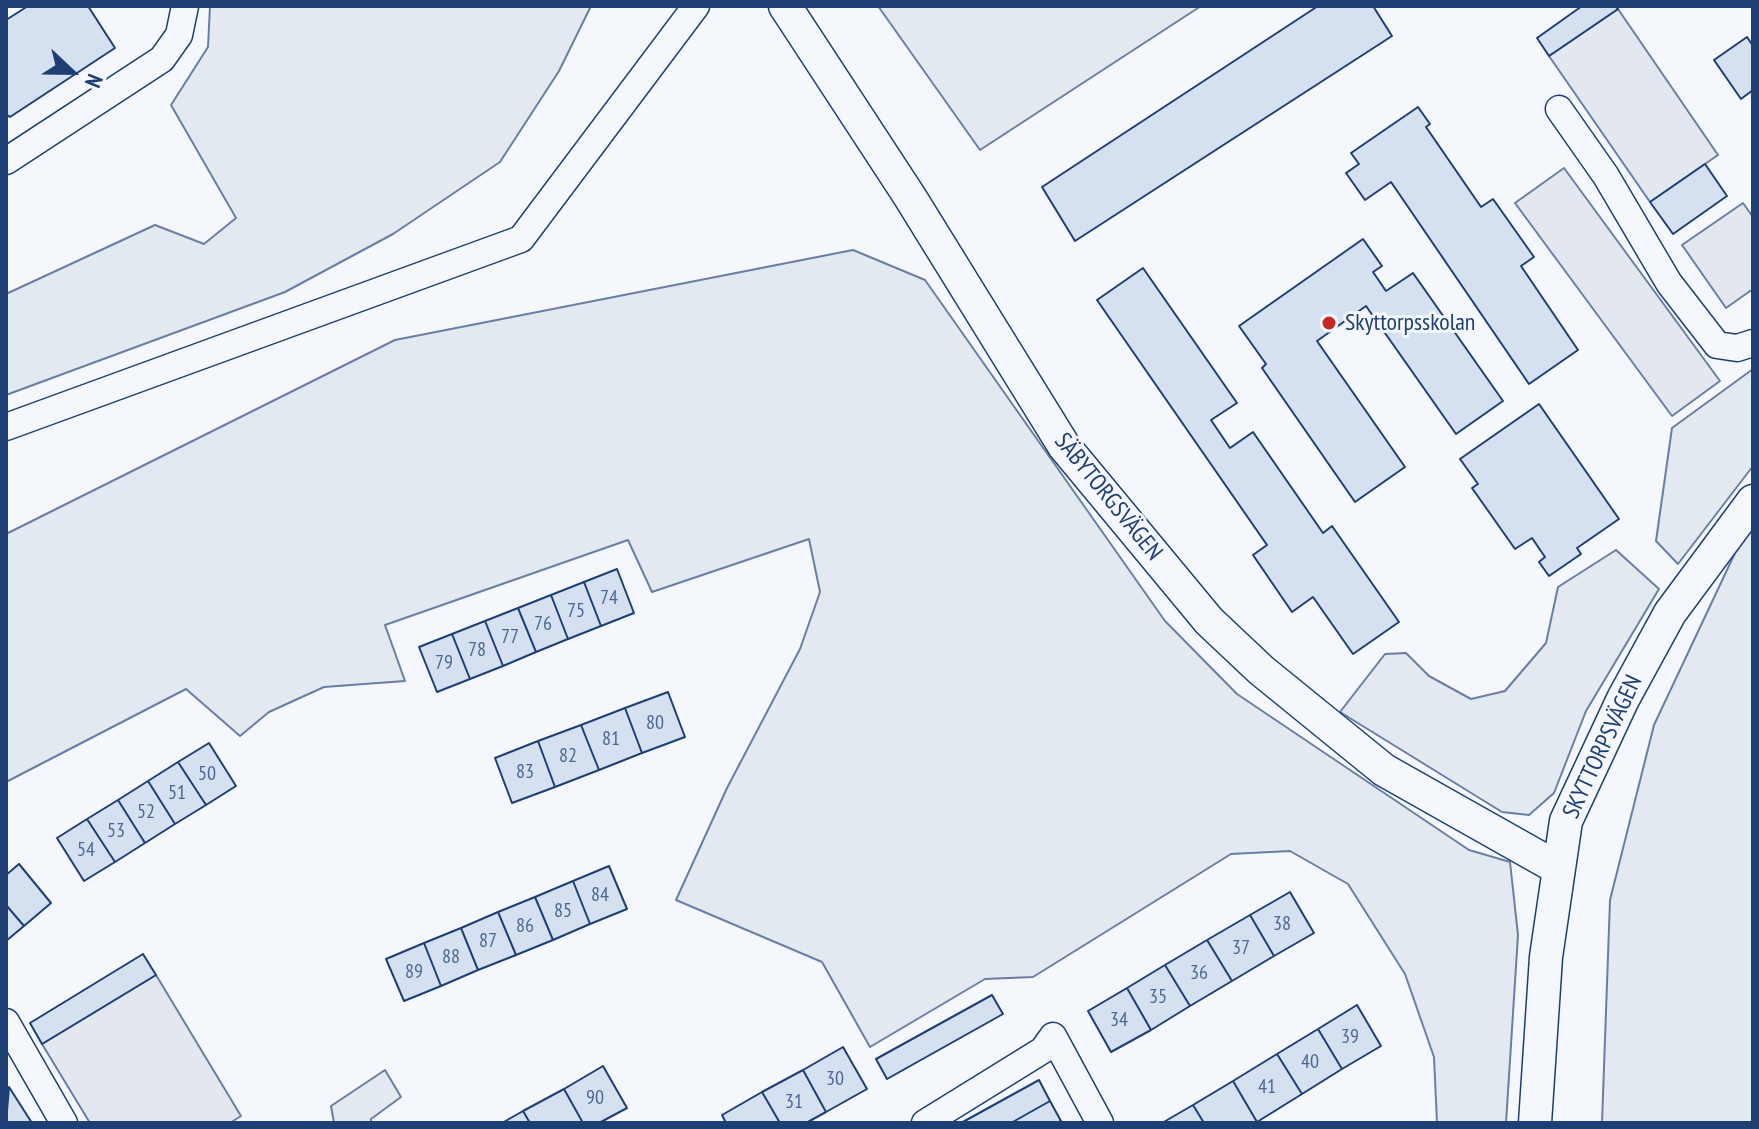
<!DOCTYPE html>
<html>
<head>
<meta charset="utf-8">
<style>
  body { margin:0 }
  #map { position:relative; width:1759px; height:1129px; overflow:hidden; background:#f4f7fb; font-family:"PT Sans Narrow",sans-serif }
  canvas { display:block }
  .frame { position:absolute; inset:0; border:8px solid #1d3f73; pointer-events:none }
  .north { position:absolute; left:32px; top:32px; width:80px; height:80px; -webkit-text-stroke:6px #f4f7fb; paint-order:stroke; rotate:112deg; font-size:22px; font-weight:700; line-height:32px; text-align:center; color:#1d3f73 }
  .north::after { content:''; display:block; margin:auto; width:28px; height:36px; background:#1d3f73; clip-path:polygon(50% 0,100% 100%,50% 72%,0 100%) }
</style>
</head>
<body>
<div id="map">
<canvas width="1759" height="1129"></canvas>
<div class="frame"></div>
<div class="north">N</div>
</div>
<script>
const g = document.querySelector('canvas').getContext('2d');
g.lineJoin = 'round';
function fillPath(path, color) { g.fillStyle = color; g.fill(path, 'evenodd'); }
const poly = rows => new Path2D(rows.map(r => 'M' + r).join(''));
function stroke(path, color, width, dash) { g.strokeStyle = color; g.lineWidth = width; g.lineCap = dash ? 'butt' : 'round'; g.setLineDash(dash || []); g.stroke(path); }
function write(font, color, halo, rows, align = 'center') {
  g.font = font + ' "PT Sans Narrow",sans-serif'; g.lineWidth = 6; g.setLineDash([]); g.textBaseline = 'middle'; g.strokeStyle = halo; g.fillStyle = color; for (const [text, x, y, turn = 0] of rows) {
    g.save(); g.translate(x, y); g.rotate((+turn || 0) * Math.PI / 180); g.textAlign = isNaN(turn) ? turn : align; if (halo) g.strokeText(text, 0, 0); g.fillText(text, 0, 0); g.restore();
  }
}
const green = poly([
  [210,6,591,6,559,71,500,162,393,234,285,292,6,395,6,294,155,225,204,244,236,218,171,105,208,47,210,6],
  [878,6,1201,6,980,150,878,6],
  [853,250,925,280,1165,621,1237,694,1469,850,1510,862,1518,935,1506,1123,1437,1123,1434,1057,1405,974,1348,884,1290,851,1231,854,1033,977,985,979,870,1047,822,962,676,900,727,788,800,649,820,592,809,539,652,592,628,540,385,625,405,681,324,687,269,712,240,736,186,689,6,782,6,534,395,340,853,250],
  [1753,369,1753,466,1678,564,1656,541,1672,428,1753,369],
  [1753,528,1753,1123,1602,1123,1610,900,1654,725,1735,553,1753,528],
  [1616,550,1659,589,1586,711,1554,793,1529,815,1502,812,1340,712,1385,654,1406,653,1429,676,1471,699,1505,691,1546,643,1558,587,1616,550],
  [385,1070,401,1097,371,1119,371,1123,334,1123,331,1106,385,1070]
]);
fillPath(green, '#e3e9f0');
stroke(green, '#687fa3', 2);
const parking = poly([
  [1618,9,1718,155,1650,202,1549,56,1618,9],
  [1564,168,1720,381,1672,416,1515,203,1564,168],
  [1743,203,1753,217,1753,289,1726,308,1682,245,1743,203],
  [156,975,241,1116,230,1123,90,1123,42,1044,156,975]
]);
fillPath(parking, '#e3e8f0');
stroke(parking, '#687fa3', 2);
const building = poly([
  [28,6,88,6,115,48,10,117,6,114,6,20,28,6],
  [1318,6,1373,6,1392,36,1075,241,1042,187,1318,6],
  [1582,6,1615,6,1618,9,1549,56,1537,38,1582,6],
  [1747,37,1753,46,1753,90,1741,99,1714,60,1747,37],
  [1418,107,1430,124,1426,127,1481,207,1493,199,1534,257,1521,266,1578,350,1529,384,1391,182,1365,200,1346,173,1359,164,1351,153,1418,107],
  [1705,164,1727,196,1673,234,1650,202,1705,164],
  [1363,239,1382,266,1373,272,1386,291,1413,273,1503,401,1456,434,1366,306,1317,341,1405,467,1355,502,1262,368,1266,364,1239,326,1363,239],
  [1143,268,1237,403,1211,420,1230,448,1253,432,1323,533,1332,526,1399,622,1353,654,1313,597,1292,612,1253,555,1267,545,1097,300,1143,268],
  [1539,404,1619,519,1577,548,1581,554,1549,576,1539,562,1545,557,1532,538,1515,549,1472,488,1478,484,1460,459,1539,404],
  [617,569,634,613,601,626,584,582,617,569],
  [584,582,601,626,568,639,551,595,584,582],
  [551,595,568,639,536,652,518,608,551,595],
  [518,608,536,652,503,666,485,621,518,608],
  [485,621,503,666,470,679,452,634,485,621],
  [452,634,470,679,437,692,419,647,452,634],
  [668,692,685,737,642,753,625,708,668,692],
  [625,708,642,753,599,770,581,725,625,708],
  [581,725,599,770,555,787,538,741,581,725],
  [538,741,555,787,512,803,495,758,538,741],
  [209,743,236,786,206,805,178,762,209,743],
  [178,762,206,805,175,824,148,781,178,762],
  [148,781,175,824,145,843,118,800,148,781],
  [118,800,145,843,115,862,87,819,118,800],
  [87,819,115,862,84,881,57,838,87,819],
  [19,864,51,903,24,926,6,905,6,875,19,864],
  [609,866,627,909,590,924,573,881,609,866],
  [573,881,590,924,553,940,535,897,573,881],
  [1290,892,1314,933,1274,956,1250,915,1290,892],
  [535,897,553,940,516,955,498,912,535,897],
  [6,905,24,926,6,941,6,905],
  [498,912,516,955,478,970,461,928,498,912],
  [1250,915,1274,956,1232,981,1207,940,1250,915],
  [461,928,478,970,441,986,424,943,461,928],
  [1207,940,1232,981,1190,1006,1165,965,1207,940],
  [424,943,441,986,404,1001,386,959,424,943],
  [143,954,156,975,42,1044,30,1023,143,954],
  [1165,965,1190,1006,1151,1030,1127,988,1165,965],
  [1127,988,1151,1030,1111,1052,1088,1011,1127,988],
  [992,995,1003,1014,887,1079,876,1059,992,995],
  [1357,1005,1381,1046,1342,1069,1318,1029,1357,1005],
  [1318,1029,1342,1069,1302,1094,1277,1054,1318,1029],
  [843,1047,867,1089,826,1112,803,1070,843,1047],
  [1277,1054,1302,1094,1257,1122,1233,1081,1277,1054],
  [603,1066,627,1108,599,1123,583,1123,564,1089,603,1066],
  [803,1070,826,1112,806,1123,780,1123,762,1092,803,1070],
  [1039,1080,1050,1101,1011,1123,961,1123,1039,1080],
  [1233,1081,1257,1122,1204,1123,1193,1105,1233,1081],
  [9,1087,32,1123,6,1123,9,1087],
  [564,1089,583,1123,530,1123,523,1111,564,1089],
  [762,1092,780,1123,726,1123,722,1115,762,1092],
  [1050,1101,1061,1121,1057,1123,1011,1123,1050,1101],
  [1193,1105,1204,1123,1162,1123,1193,1105],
  [523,1111,530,1123,502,1123,523,1111]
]);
fillPath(building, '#d5e0f0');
stroke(building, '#1d3f73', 2);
const minor = poly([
  [1559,109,1606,176,1669,283,1717,345,1737,348,1753,343],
  [6,161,162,59,179,35,185,6],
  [6,427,521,239,696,6],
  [6,1022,64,1123],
  [925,1123,1043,1050,1053,1036,1100,1123]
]);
const tertiary = poly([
  [785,6,910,197,1064,446,1209,621,1261,670,1384,770,1556,867],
  [1535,1123,1546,957,1566,821,1623,699,1670,613,1753,501]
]);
stroke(minor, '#1d3f73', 29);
stroke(tertiary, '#1d3f73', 35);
stroke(minor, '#f4f7fb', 26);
stroke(tertiary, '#f4f7fb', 32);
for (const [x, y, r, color] of [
  [1329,323,8,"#c62828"]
]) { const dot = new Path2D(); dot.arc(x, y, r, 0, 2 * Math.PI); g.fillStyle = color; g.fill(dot); stroke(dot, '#f4f7fb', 3); }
write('20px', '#4b6792', null, [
  ["74",609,598],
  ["75",576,611],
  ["76",543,624],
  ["77",510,637],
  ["78",477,650],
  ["79",444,663],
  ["80",655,723],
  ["81",611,739],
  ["82",568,756],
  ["83",525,772],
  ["50",207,774],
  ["51",177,793],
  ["52",146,812],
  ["53",116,831],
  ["54",86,850],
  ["84",600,895],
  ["85",563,911],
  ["38",1282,924],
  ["86",525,926],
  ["87",488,941],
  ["37",1241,948],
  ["88",451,957],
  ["89",414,972],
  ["36",1199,973],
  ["35",1158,997],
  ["34",1119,1020],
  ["39",1350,1037],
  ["40",1310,1062],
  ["30",835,1079],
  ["41",1267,1087],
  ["90",595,1098],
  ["31",794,1102]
]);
write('24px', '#1d3f73', '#f4f7fb', [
  ["Skyttorpsskolan",1345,323]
], 'left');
write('24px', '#1d3f73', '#f4f7fb', [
  ["SÄBYTORGSVÄGEN",1108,497,51],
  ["SKYTTORPSVÄGEN",1603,747,-65]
]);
</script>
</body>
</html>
